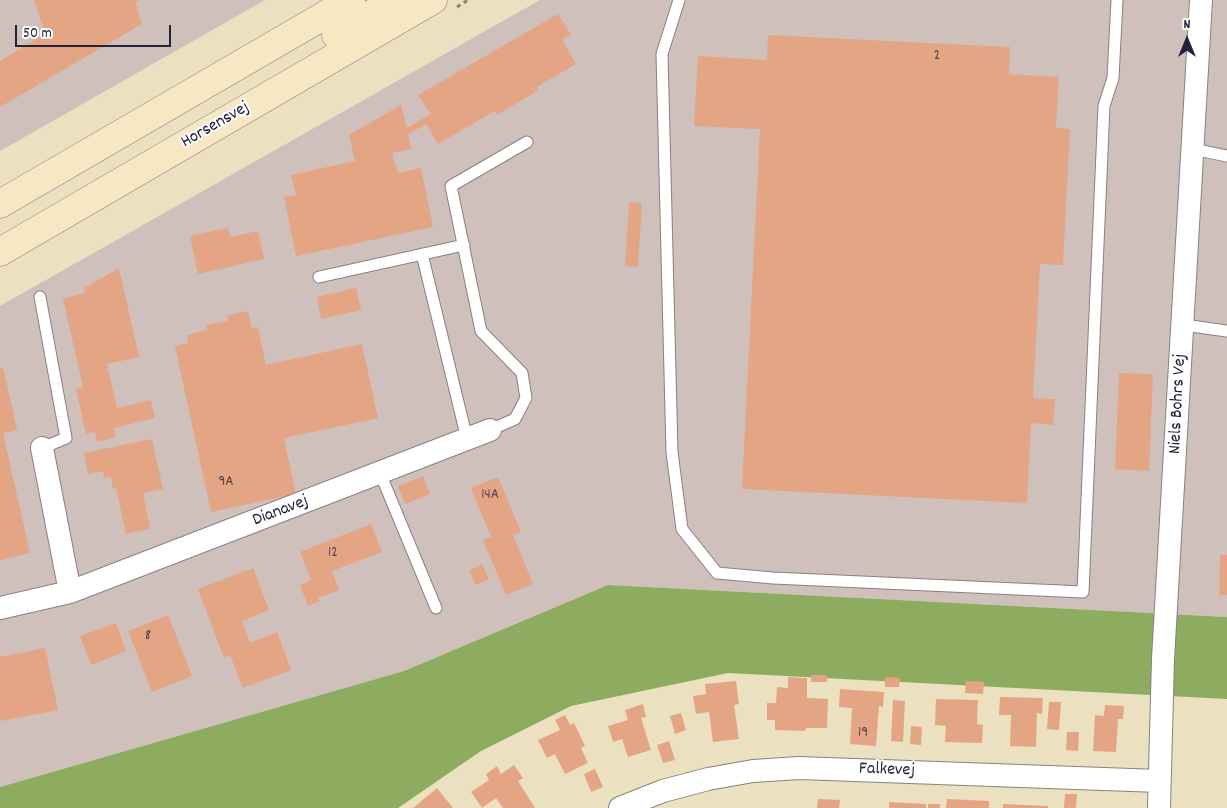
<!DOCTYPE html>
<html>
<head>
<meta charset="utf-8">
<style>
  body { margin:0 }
  #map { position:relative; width:1227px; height:808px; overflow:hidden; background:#ebe1c0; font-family:Dekko,sans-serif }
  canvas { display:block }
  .north { position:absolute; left:1162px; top:15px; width:50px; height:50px; -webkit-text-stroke:4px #fff; paint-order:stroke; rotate:0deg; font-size:14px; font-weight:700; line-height:20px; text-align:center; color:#22223b }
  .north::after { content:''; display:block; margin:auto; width:18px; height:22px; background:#22223b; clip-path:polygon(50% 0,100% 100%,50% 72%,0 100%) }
  .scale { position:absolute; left:15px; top:25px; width:156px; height:22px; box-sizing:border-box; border:2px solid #22223b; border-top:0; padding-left:6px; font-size:15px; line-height:18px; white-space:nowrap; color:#22223b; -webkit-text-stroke:4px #fff; paint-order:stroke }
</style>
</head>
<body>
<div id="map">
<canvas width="1227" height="808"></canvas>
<div class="north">N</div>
<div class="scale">50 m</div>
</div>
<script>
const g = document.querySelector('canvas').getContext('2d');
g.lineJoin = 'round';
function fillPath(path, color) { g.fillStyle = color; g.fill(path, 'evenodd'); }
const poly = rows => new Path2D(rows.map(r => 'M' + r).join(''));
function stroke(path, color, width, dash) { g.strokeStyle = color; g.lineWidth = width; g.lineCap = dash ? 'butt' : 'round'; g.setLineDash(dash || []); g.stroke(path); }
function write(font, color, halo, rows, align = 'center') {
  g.font = font + ' Dekko,sans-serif'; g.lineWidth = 4; g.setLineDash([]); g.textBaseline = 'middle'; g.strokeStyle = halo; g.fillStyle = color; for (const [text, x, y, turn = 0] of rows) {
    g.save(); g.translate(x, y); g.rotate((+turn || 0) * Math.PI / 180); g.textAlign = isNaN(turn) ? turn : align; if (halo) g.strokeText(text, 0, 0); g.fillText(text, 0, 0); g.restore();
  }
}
fillPath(poly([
  [0,0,265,0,0,151],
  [540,0,1227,0,1227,617,608,585,404,671,0,787,0,306]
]), '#cfc0bb');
fillPath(poly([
  [608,585,1227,617,1227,699,728,673,571,706,481,751,398,808,0,808,0,787,404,671]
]), '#8dac60');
fillPath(poly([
  [34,0,140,0,135,2,142,24,0,107,0,61,45,34],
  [558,14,571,35,562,39,576,64,537,87,539,90,497,115,495,111,438,144,426,124,408,134,411,149,392,153,398,173,421,168,433,227,296,256,284,197,296,195,291,175,355,161,349,135,401,105,407,128,431,114,418,95],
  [768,35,1010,47,1009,74,1059,77,1056,128,1070,129,1063,265,1040,264,1033,398,1055,399,1053,425,1031,423,1027,503,742,489,760,129,694,126,698,56,767,60],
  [629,202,642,203,638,267,625,266],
  [228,228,230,237,258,231,264,259,198,274,190,236],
  [119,268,139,357,107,364,117,408,151,400,155,418,114,428,116,437,97,442,95,432,86,434,76,389,83,387,63,299,85,293,84,288],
  [356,288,361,310,321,319,317,297],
  [248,311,252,328,258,327,266,365,362,344,378,418,284,438,296,494,211,512,175,346,188,343,187,335,207,330,206,325,228,321,227,316],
  [3,367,17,430,3,433,30,553,0,560,0,368],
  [1119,373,1153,374,1149,471,1115,469],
  [152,439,163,489,143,493,150,529,126,534,116,488,113,489,111,477,104,478,103,471,88,474,84,453],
  [423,476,430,494,405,504,398,486],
  [498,477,521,532,513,535,533,584,506,595,483,540,491,537,471,488],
  [371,524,382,552,332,571,339,590,318,598,320,601,308,606,300,585,311,580,300,552],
  [1220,555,1227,555,1227,595,1219,595],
  [482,564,489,579,476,585,469,571],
  [253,568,269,610,242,621,250,643,277,632,291,670,243,688,230,655,224,658,198,589],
  [168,615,192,676,152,692,128,631],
  [116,623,126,651,91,665,80,636],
  [45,648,58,710,0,721,0,657],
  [811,675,827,675,827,682,811,682],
  [788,677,807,678,807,698,828,699,827,728,806,728,805,731,775,730,775,720,767,720,767,703,776,703,777,687,788,688],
  [885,677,900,678,899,687,885,687],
  [736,681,739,704,734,705,739,739,713,742,709,712,696,714,693,696,706,694,705,684],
  [966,681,984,682,983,694,965,693],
  [840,689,884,692,883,707,879,706,876,746,850,744,852,708,839,707],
  [1000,697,1043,698,1042,714,1037,713,1036,747,1010,746,1011,715,999,715],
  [936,699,978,700,977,724,983,725,982,743,945,742,946,726,935,725],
  [893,700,905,701,903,742,891,741],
  [1049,702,1061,702,1059,730,1047,729],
  [643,704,646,717,641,718,651,750,628,757,622,739,613,742,608,726,628,720,625,710],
  [1105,705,1124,706,1123,719,1118,719,1116,752,1093,751,1095,715,1104,716],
  [681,713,686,730,675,734,670,716],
  [565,715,570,725,574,723,585,746,581,748,588,763,565,774,555,754,547,758,538,740,560,730,555,720],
  [911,726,922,727,921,745,910,744],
  [1067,732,1079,732,1078,751,1066,750],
  [669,741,675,760,663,763,657,745],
  [514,765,523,778,518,781,535,808,503,808,496,798,482,808,471,792,489,780,486,774,497,766,501,774],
  [595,769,603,787,591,792,584,774],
  [437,788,453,808,413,808],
  [1065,794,1077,794,1076,808,1064,808],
  [818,799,840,800,839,808,817,808],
  [947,799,989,801,989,808,946,808],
  [889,802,926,804,926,808,889,808],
  [928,804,940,804,940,808,928,808],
  [1003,804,1048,806,1048,808,1003,808]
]), '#e4a585');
const lane = poly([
  [679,0,662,54,672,452,682,529,717,573,773,578,1083,592,1104,106,1113,78,1117,0],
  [1193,149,1227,156],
  [422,254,467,439],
  [319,277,464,245],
  [40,297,66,438,42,448],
  [1184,325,1227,331],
  [490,430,515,419,526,398,522,373,481,331,451,186,527,142],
  [380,473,436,608]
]);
const street = poly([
  [42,448,70,592],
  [0,608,70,592,490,430],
  [620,808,663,791,708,779,753,771,799,768,1159,781],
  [1159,808,1163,659,1201,0]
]);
const secondary = poly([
  [336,35,395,0],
  [0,204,351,0],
  [0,252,433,0]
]);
stroke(lane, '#86827e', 13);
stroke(street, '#86827e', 24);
stroke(secondary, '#86827e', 29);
stroke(poly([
  [457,7,468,0]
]), '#86827e', 3, [4, 4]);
stroke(lane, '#fff', 11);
stroke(street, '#fff', 22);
stroke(secondary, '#f8e7c3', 28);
write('15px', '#52434e', null, [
  ["2",937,57],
  ["9A",226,483],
  ["14A",490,496],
  ["12",333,554],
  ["8",148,637],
  ["19",863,734]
]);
write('18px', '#22223b', '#fff', [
  ["Horsensvej",216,126,-30],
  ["Niels Bohrs Vej",1179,404,-87],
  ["Dianavej",281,512,-21],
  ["Falkevej",887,771,2]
]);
</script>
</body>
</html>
